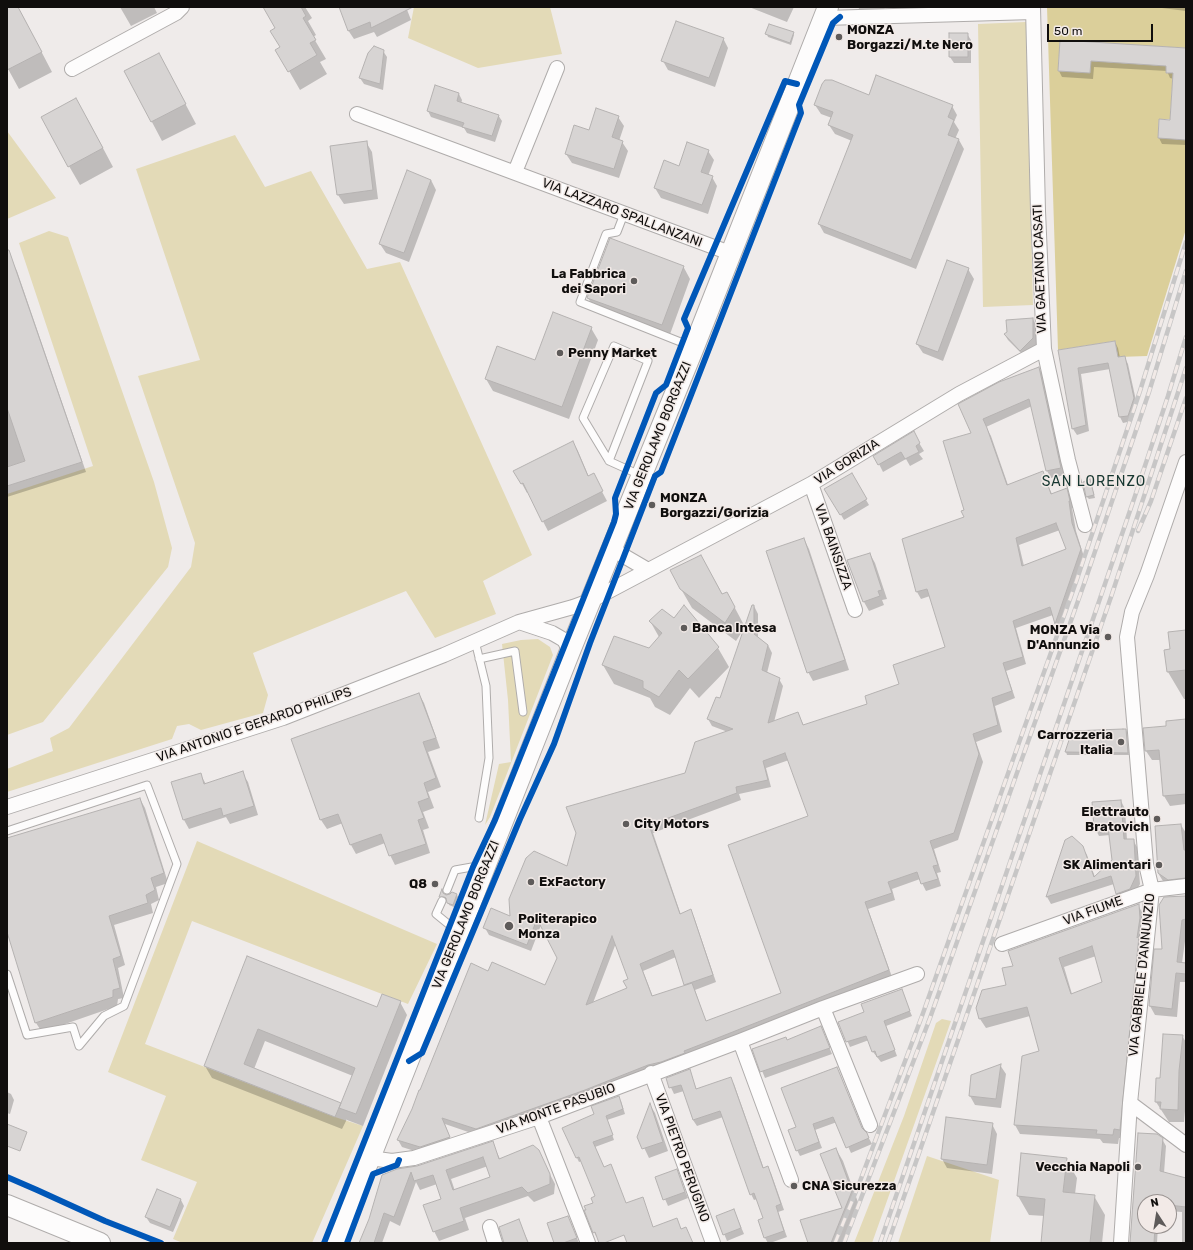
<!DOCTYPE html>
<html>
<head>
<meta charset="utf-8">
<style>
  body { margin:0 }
  #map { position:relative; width:1193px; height:1250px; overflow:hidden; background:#efebea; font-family:Rubik,sans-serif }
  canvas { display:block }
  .frame { position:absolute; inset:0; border:8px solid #100e0d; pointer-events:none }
  .north { position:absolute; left:1137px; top:1194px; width:40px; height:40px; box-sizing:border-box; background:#f2eae7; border:1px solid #989290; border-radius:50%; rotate:348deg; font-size:11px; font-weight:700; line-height:16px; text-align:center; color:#100e0d }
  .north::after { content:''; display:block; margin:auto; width:14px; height:18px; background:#5e5b5a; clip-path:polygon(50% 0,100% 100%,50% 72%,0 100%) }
  .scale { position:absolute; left:1047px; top:24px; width:106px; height:18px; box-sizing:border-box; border:2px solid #100e0d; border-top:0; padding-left:5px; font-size:12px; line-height:14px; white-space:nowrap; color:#100e0d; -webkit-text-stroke:3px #f2eae7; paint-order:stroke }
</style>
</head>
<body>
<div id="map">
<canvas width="1193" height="1250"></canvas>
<div class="frame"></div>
<div class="north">N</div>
<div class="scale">50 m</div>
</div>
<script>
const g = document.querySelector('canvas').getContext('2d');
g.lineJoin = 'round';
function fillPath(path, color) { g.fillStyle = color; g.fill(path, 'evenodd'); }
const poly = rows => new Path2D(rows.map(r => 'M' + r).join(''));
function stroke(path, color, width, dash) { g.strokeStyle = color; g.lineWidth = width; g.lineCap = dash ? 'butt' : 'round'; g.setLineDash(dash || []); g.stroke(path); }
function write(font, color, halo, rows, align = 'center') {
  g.font = font + ' Rubik,sans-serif'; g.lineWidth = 3; g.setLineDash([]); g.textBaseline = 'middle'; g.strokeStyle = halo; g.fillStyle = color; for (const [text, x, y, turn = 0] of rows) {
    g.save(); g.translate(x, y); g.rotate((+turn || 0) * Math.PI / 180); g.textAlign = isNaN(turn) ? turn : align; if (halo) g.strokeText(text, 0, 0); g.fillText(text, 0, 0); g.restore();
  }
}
fillPath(poly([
  [414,7,550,7,562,54,478,68,408,38],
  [1026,22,1033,305,983,307,978,24],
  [7,131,56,198,7,219],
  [235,135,265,187,311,171,367,269,400,262,532,555,483,581,496,614,435,638,406,591,253,653,268,695,263,713,201,730,189,724,177,726,172,739,7,792,7,769,53,751,50,738,69,728,191,567,195,543,138,376,200,360,136,169],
  [49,231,68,237,154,482,172,548,168,567,43,722,7,735,7,494,93,466,19,243],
  [538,639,550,647,553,655,490,817,485,825,499,764,511,762,508,700,502,644,521,640],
  [197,841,437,944,408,1004,192,921,145,1044,335,1117,363,1126,312,1243,183,1243,173,1239,197,1182,141,1160,166,1096,108,1072],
  [942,1019,951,1021,872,1243,854,1243,904,1116,936,1023],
  [927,1156,999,1180,990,1243,898,1243]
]), '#e3dab7');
fillPath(poly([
  [1047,7,1186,7,1186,48,1060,41,1058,71,1090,73,1091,61,1166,66,1166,73,1173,73,1170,119,1159,119,1158,137,1186,140,1186,229,1147,356,1118,357,1115,341,1058,350]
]), '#dbcf9a');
fillPath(poly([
  [7,7,18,7,52,72,19,89,7,67],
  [120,7,154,7,157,13,131,26],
  [268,7,305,7,312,18,308,21,316,35,313,37,326,59,320,62,327,74,300,90,277,50,282,48],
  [340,7,406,7,411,20,377,37,374,32,354,39,348,30],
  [749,7,794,7,787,22],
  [858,7,885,7,881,20,863,16],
  [917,7,1031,7,924,19],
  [1154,7,1186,7,1186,11],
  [793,33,794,35,791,45,768,37,767,34],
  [967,34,971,40,971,63,954,63,950,57],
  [723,38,728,48,715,87,668,70,663,61],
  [1060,41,1186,49,1186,145,1162,144,1159,138,1171,121,1174,79,1170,78,1167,71,1094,67,1093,79,1062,77,1059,71],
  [383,51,387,57,383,90,364,84,360,78],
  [125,71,169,73,196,124,162,141],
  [459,94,462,100,461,104,498,115,502,121,495,142,467,133,464,128,431,117,428,111],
  [869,96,952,106,957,115,954,122,959,130,955,139,959,140,964,149,916,269,824,233,819,224,852,141,835,134,829,125,832,118,821,114,815,105],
  [618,117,624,126,619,141,622,142,628,151,619,178,572,163,566,154,590,131],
  [87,118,113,167,80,185,69,166],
  [366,142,372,152,378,199,344,204,338,195],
  [708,151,714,160,708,176,712,177,717,186,708,214,661,198,655,188,680,167],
  [431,180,436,190,409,262,386,253,380,244],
  [12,261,17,271,86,472,7,497,7,263],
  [683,266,690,279,669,337,595,310,588,298],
  [968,269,974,279,943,361,923,353,917,344],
  [1033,319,1036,325,1036,345,1024,356,1008,340,1005,335],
  [591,328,598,340,569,419,493,391,486,379,536,362],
  [1115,342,1118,348,1120,358,1125,358,1128,364,1137,405,1132,421,1123,423,1120,417,1110,369,1081,374,1089,431,1077,435,1073,429,1059,351],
  [1039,368,1043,375,1065,475,1051,478,1047,471,1032,406,986,427,991,436,1008,485,1042,473,1052,494,1066,489,1070,496,1073,508,1072,508,1076,531,1084,557,1059,629,1056,623,1053,615,1016,628,1026,664,1006,671,1015,698,995,706,1002,732,976,742,983,762,958,840,934,849,941,872,937,873,941,886,926,891,920,879,892,889,895,900,868,909,892,977,480,1136,445,1124,453,1145,424,1154,402,1147,398,1140,488,972,546,987,558,958,541,925,531,951,489,935,485,928,512,917,568,868,685,773,728,732,712,726,708,719,721,699,754,606,758,614,758,638,768,645,772,653,767,673,779,679,783,686,774,722,798,713,804,726,868,704,901,685,946,648,930,596,921,599,917,592,903,539,965,517,973,433,959,405],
  [1060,530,1067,550,1024,566,1019,545],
  [789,760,809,816,782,993,706,1022,695,990,716,982,694,917,690,910,681,915,653,833,741,800,739,794,771,787,766,768],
  [616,943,629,980,628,989,593,1003],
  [676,957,685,986,653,997,643,971],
  [913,433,924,451,919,454,923,459,910,466,906,459,883,472,875,456],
  [573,442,578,451,589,477,598,484,607,501,548,531,528,492,527,493,515,471],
  [851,474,869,505,844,520,826,489],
  [1091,483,1095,498,1089,499,1087,497],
  [804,539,809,549,849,670,813,681,808,672],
  [870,554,875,563,887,599,882,600,884,605,869,611,864,602],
  [701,556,723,595,727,593,745,627,736,641,692,608,681,589],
  [684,607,718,648,729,667,699,698,690,688,670,715,655,707,650,698,614,684,603,665,649,649,659,637,650,621,674,619],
  [1186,631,1186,699,1184,699,1168,672,1171,650],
  [419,694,424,703,440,748,428,752,441,787,428,792,434,808,423,812,429,828,423,830,430,853,395,865,390,855,385,843,356,854,351,845,343,823,327,829,321,820,292,740],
  [1186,720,1186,804,1170,806,1164,796,1161,760,1152,760,1146,751,1167,727],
  [1126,730,1127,732,1129,755,1067,755,1066,752,1073,732],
  [242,773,248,782,258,815,230,824,226,817,189,829,184,820,172,783,200,774,206,784],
  [140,799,145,808,168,883,156,887,159,900,151,904,153,913,114,925,125,965,118,968,124,998,118,999,117,1006,42,1032,36,1023,7,928,7,839],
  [1121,801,1125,809,1127,840,1133,840,1137,847,1140,884,1134,896,1121,901,1117,893,1114,884,1051,904,1047,897,1066,841,1082,847,1087,855,1095,877,1113,861,1110,835,1099,836,1095,828,1093,803],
  [1181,825,1186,833,1186,891,1166,886,1158,873],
  [442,891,445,896,457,895,458,897,454,907,449,905,447,899,442,899,440,897],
  [1186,897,1186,934,1182,963,1186,964,1186,982,1180,982,1177,1017,1155,1015,1150,1006,1163,950],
  [1138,905,1143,914,1125,1138,1119,1138,1118,1144,1103,1143,1100,1139,1020,1134,1015,1125,1040,1051,1030,1016,986,1028,980,1019,977,1008,1008,986,1014,967],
  [1096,956,1103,983,1072,994,1064,967],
  [248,957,378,1008,400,1002,407,1015,363,1126,347,1120,347,1119,342,1129,212,1078,205,1066],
  [265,1041,353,1076,341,1106,340,1104,254,1069],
  [901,990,912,1016,886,1026,897,1056,881,1062,873,1052,869,1040,850,1047,839,1022,866,1012],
  [821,1028,832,1054,765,1078,753,1049,787,1041],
  [1182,1036,1186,1042,1186,1100,1184,1122,1169,1122,1156,1102,1161,1079],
  [1000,1065,1006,1074,1001,1108,975,1105,970,1096],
  [837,1068,863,1130,866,1133,872,1144,851,1153,837,1122,815,1130,822,1148,800,1156,797,1150],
  [689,1070,697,1090,730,1078,734,1084,764,1169,767,1168,771,1173,784,1210,778,1212,787,1237,770,1243,768,1243,765,1238,764,1218,757,1199,754,1200,751,1194,723,1117,697,1126,693,1120,684,1091,674,1094,667,1079],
  [7,1092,11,1094,14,1100,10,1114,7,1113],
  [621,1101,625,1114,607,1120,614,1140,595,1147,604,1168,626,1204,650,1218,596,1236,594,1232,594,1204,596,1197,582,1161,579,1162,577,1158,564,1129],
  [650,1105,655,1113,668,1151,649,1158,639,1137],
  [992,1124,997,1134,992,1174,947,1168,942,1159],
  [1139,1134,1162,1139,1166,1146,1164,1173,1186,1179,1186,1243,1182,1243,1182,1212,1169,1211,1169,1202,1145,1202,1145,1226,1158,1226,1157,1243,1130,1243],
  [492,1142,500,1159,538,1151,555,1184,554,1194,534,1202,528,1196,465,1218,469,1230,439,1241,434,1231,443,1199,437,1184,420,1190,416,1182,400,1226,390,1221,382,1243,360,1243,370,1219,383,1176,417,1167],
  [488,1166,491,1178,455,1191,451,1179],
  [836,1149,843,1161,859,1205,843,1243,809,1243,843,1209],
  [1066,1159,1077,1178,1075,1194,1094,1196,1105,1215,1102,1243,1042,1243,1045,1216,1029,1215,1018,1196],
  [677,1171,688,1198,668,1206,656,1178],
  [157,1190,181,1200,184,1206,173,1232,150,1223,146,1217],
  [734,1210,744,1234,727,1241,717,1216],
  [568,1217,579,1243,555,1243],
  [518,1220,529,1243,506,1243]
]), '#0003');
const building = poly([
  [7,7,18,7,42,52,7,70,7,7],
  [263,7,301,7,306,16,303,18,316,40,310,43,317,55,288,72,275,50,280,47,270,31,275,28,263,7],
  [339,7,413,7,371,28,370,22,348,31,339,7],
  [676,21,724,38,709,78,661,61,676,21],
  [769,24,794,32,790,43,765,34,769,24],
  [949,33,968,33,968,57,949,57,949,33],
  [1060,40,1186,48,1186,140,1158,138,1159,119,1170,120,1173,73,1166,73,1166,66,1091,61,1090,73,1058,71,1060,40],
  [374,46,384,50,380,84,359,78,368,53,374,46],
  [159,53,186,104,151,122,124,71,159,53],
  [876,75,953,105,948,117,954,120,948,135,959,139,911,260,818,224,853,135,828,125,833,112,814,105,822,84,825,80,832,80,869,95,876,75],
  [435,85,459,93,457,101,499,115,492,136,462,127,464,123,427,111,435,85],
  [76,98,103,148,68,167,41,117,76,98],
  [596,108,619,116,612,137,623,141,614,169,565,154,574,125,589,130,596,108],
  [367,141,373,190,337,195,330,146,367,141],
  [687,142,709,150,701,172,713,176,702,205,654,188,664,160,679,166,687,142],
  [407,170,431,180,404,253,379,244,407,170],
  [610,238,684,266,662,325,587,298,610,238],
  [7,250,9,250,82,462,7,486,7,467,25,461,7,408,7,250],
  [947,260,969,268,938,352,916,344,947,260],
  [553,312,592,327,562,407,485,379,497,346,535,360,553,312],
  [1033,318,1033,338,1020,351,1004,334,1007,332,1006,320,1033,318],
  [1115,341,1118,357,1125,356,1134,398,1128,416,1119,417,1108,363,1078,368,1086,425,1072,429,1058,350,1115,341],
  [1039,367,1061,468,1046,471,1029,399,983,419,987,428,1007,485,1043,471,1051,494,1067,488,1070,501,1069,501,1072,523,1081,549,1055,624,1050,607,1013,621,1023,657,1003,663,1012,691,992,698,998,725,973,734,979,754,954,833,930,841,938,865,933,866,938,879,921,884,917,872,888,882,892,893,865,902,889,970,720,1037,684,1051,685,1053,661,1062,648,1065,585,1090,501,1120,476,1129,442,1118,450,1137,420,1147,397,1140,412,1109,419,1090,420,1090,471,963,488,971,492,962,545,985,557,958,537,919,527,945,483,928,491,908,510,916,509,899,526,858,534,851,567,866,576,833,566,807,685,773,695,742,733,729,707,719,716,697,720,698,752,605,754,605,754,634,768,645,762,670,780,678,768,723,798,712,803,725,867,704,865,696,899,684,893,665,945,647,927,589,916,592,902,539,964,517,961,511,964,510,943,441,971,433,958,404,999,382,1039,367],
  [1056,523,1066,549,1022,566,1016,538,1056,523],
  [785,753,808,816,728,845,781,993,706,1021,692,983,652,996,640,964,673,950,684,985,713,975,691,909,680,914,649,825,737,793,736,787,768,780,763,761,785,753],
  [612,936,628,979,623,981,627,988,586,1005,612,936],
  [914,431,920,443,916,446,919,452,905,459,901,452,878,465,873,456,914,431],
  [573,441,588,476,594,473,603,491,542,522,523,483,521,484,513,471,573,441],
  [852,473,867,499,840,515,824,489,852,473],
  [1090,479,1094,495,1086,497,1083,482,1090,479],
  [804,538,845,660,807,673,766,551,804,538],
  [870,553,882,590,878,591,880,596,863,602,847,560,870,553],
  [701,555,722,594,727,592,735,607,725,623,680,589,670,570,701,555],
  [684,605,719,647,688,679,679,670,659,697,643,688,643,681,602,665,614,636,649,648,662,633,649,621,662,609,674,618,684,605],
  [1186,630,1186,670,1167,672,1164,650,1170,649,1168,632,1186,630],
  [419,693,436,738,423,742,436,778,424,783,429,798,418,802,424,818,418,820,426,844,389,856,381,834,350,845,338,814,320,820,291,739,419,693],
  [1186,719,1186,794,1163,796,1159,750,1145,751,1143,728,1166,726,1166,721,1186,719],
  [1123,729,1126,729,1128,753,1065,752,1072,731,1123,729],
  [243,771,254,806,223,816,221,808,183,820,171,782,201,773,204,784,243,771],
  [140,798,164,873,151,878,155,890,146,895,148,903,109,916,121,956,113,959,120,988,113,990,113,997,35,1023,7,932,7,838,140,798],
  [1121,800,1124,839,1134,839,1136,876,1130,889,1116,894,1111,876,1046,897,1065,840,1072,836,1083,846,1094,877,1112,860,1108,827,1094,828,1092,802,1121,800],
  [1181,824,1184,850,1186,850,1186,878,1168,880,1158,873,1155,826,1181,824],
  [442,889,443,893,446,895,450,894,452,892,457,894,453,905,447,903,446,898,444,897,439,897,442,889],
  [1186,896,1186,919,1182,920,1177,962,1186,963,1186,974,1176,973,1172,1009,1149,1006,1154,949,1162,949,1159,905,1164,897,1186,896],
  [1139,904,1140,918,1137,938,1139,936,1120,1130,1114,1129,1113,1135,1096,1134,1097,1130,1014,1125,1022,1056,1039,1051,1027,1007,979,1019,976,1008,982,990,1006,985,1002,968,1013,966,1008,951,1139,904],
  [1092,946,1102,982,1071,994,1059,958,1092,946],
  [247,956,377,1007,382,994,401,1001,356,1114,339,1108,355,1068,258,1029,244,1064,341,1103,335,1117,204,1066,247,956],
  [902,989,910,1011,884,1021,895,1050,877,1057,875,1051,872,1052,866,1036,846,1042,838,1022,864,1012,861,1004,902,989],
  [821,1026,830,1048,760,1072,752,1049,786,1037,787,1040,821,1026],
  [1163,1034,1183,1035,1179,1071,1178,1110,1160,1109,1161,1102,1155,1102,1156,1078,1160,1078,1163,1034],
  [1001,1064,996,1099,969,1096,971,1075,1001,1064],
  [837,1067,862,1128,867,1133,869,1138,846,1148,833,1117,813,1124,819,1142,796,1151,788,1130,796,1127,781,1088,837,1067],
  [690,1069,696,1089,731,1077,763,1168,768,1166,781,1204,776,1206,784,1231,764,1238,758,1220,763,1218,754,1193,750,1195,720,1111,693,1120,681,1085,669,1088,666,1078,690,1069],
  [619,1096,623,1109,606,1116,613,1135,593,1142,604,1167,611,1164,626,1203,643,1197,653,1227,677,1218,681,1229,686,1227,693,1243,627,1243,624,1235,604,1243,599,1243,595,1232,593,1233,584,1210,586,1210,584,1206,593,1203,591,1198,595,1196,579,1157,576,1158,562,1128,594,1114,591,1106,619,1096],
  [650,1103,663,1142,642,1149,637,1137,650,1103],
  [946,1117,993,1123,987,1165,941,1159,946,1117],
  [7,1124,27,1132,20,1151,7,1146,7,1124],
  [1138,1133,1157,1134,1163,1138,1160,1171,1186,1178,1186,1207,1169,1205,1169,1202,1145,1202,1145,1226,1155,1226,1154,1243,1130,1243,1138,1133],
  [493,1141,499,1159,533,1145,539,1150,550,1174,550,1184,528,1193,522,1187,460,1208,464,1221,433,1232,423,1205,441,1199,433,1175,414,1181,411,1172,394,1217,384,1213,374,1243,359,1243,369,1219,382,1175,397,1169,417,1166,493,1141],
  [483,1157,490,1177,453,1190,446,1170,483,1157],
  [836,1148,852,1191,831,1243,808,1243,800,1220,842,1208,820,1154,836,1148],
  [1021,1153,1067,1158,1063,1192,1095,1195,1090,1243,1041,1243,1045,1199,1017,1196,1021,1153],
  [677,1169,685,1192,663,1200,655,1177,677,1169],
  [157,1189,181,1199,170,1227,145,1217,157,1189],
  [734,1209,741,1228,723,1235,716,1216,734,1209],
  [568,1216,577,1238,563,1243,554,1243,547,1223,568,1216],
  [519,1219,528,1243,504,1243,499,1227,519,1219]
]);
fillPath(building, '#d7d4d3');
stroke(building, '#b5b2b1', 1);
const lane = poly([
  [624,214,617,232,606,234,580,302,693,347],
  [609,461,648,361,614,346,583,418,609,461,640,475],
  [475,641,486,686,489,758,479,818],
  [479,659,515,651,523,712],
  [7,831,147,785,177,864,124,1006,104,1016,79,1046,73,1027,27,1035,7,974],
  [447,890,455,870,483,865],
  [442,901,436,914,458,932]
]);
const street = poly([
  [1033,7,1038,211,1044,349,1068,460,1085,525],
  [824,18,1033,12],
  [72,69,176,13,182,7],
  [357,114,730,253],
  [515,172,557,68],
  [811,484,855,610],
  [612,549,648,570],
  [519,622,552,633,559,637,564,640,570,651],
  [7,807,283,718,444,655,519,622,573,607,592,600,811,484,959,394,1044,349],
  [1002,944,1152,890,1186,886],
  [823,1008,870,1125],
  [740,1041,791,1180],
  [651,1073,713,1243],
  [1130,1103,1186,1145],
  [539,1117,588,1243],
  [370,1158,392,1161,414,1158,539,1117,740,1041,823,1008,917,974],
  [490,1227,495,1243],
  [1121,1243,1130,1103,1152,890,1146,864,1127,637,1132,612,1147,575,1186,462]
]);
const secondary = poly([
  [7,1205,100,1243],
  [334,1243,370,1158,570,651,694,347,828,7]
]);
stroke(lane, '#afacab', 9);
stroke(street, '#afacab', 16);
stroke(secondary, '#afacab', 22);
stroke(lane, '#fdfcfc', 7);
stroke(street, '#fdfcfc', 14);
stroke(secondary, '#fdfcfc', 20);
const rail = poly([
  [1138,531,1151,501,1186,398],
  [835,1243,859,1184,922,1016,1076,582,1140,391,1186,242],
  [844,1243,930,1018,1084,584,1149,392,1186,271],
  [880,1243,1135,496,1168,396,1186,337],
  [888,1243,1112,594,1186,368]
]);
stroke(rail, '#c7c6c6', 4.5);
stroke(rail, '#f2eae7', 3, [9]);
stroke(poly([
  [409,1061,422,1053,520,819,554,744,590,643,624,556,655,476,661,472,801,113,799,105,833,23,840,17],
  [7,1177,37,1190,105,1221,161,1243],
  [324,1243,473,867,495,820,614,522,616,514,615,498,656,393,666,385,688,328,684,319,785,81,797,84],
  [347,1243,373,1174,397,1165,399,1160]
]), '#0057b8', 6);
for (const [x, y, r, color] of [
  [839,37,4,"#5e5b5a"],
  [634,281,4,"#5e5b5a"],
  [560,353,4,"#5e5b5a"],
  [652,505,4,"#5e5b5a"],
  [684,628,4,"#5e5b5a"],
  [1108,637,4,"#5e5b5a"],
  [1121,742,4,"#5e5b5a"],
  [1157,819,4,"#5e5b5a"],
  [626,824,4,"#5e5b5a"],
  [1159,865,4,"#5e5b5a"],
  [531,882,4,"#5e5b5a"],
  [435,884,4,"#5e5b5a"],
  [509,926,5,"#5e5b5a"],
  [1138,1167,4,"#5e5b5a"],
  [794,1186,4,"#5e5b5a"]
]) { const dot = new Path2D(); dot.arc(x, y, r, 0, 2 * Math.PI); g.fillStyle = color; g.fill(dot); stroke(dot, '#f2eae7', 1.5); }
write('bold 13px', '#100e0d', '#f2eae7', [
  ["MONZA",847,30],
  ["Borgazzi/M.te Nero",847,45],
  ["La Fabbrica",626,274,"right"],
  ["dei Sapori",626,289,"right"],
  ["Penny Market",568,353],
  ["MONZA",660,498],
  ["Borgazzi/Gorizia",660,513],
  ["Banca Intesa",692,628],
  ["MONZA Via",1100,630,"right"],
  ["D'Annunzio",1100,645,"right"],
  ["Carrozzeria",1113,735,"right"],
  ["Italia",1113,750,"right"],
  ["Elettrauto",1149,812,"right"],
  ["Bratovich",1149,827,"right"],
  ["City Motors",634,824],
  ["SK Alimentari",1151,865,"right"],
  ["ExFactory",539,882],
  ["Q8",427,884,"right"],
  ["Politerapico",518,919],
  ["Monza",518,934],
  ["Vecchia Napoli",1130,1167,"right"],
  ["CNA Sicurezza",802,1186]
], 'left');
write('13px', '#100e0d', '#f2eae7', [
  ["VIA LAZZARO SPALLANZANI",622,213,21],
  ["VIA GAETANO CASATI",1040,269,-92],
  ["VIA GEROLAMO BORGAZZI",658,436,-68],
  ["VIA GORIZIA",847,462,-32],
  ["VIA BAINSIZZA",833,547,71],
  ["VIA ANTONIO E GERARDO PHILIPS",254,725,-19],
  ["VIA FIUME",1093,911,-20],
  ["VIA GEROLAMO BORGAZZI",466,915,-68],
  ["VIA GABRIELE D'ANNUNZIO",1142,975,-84],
  ["VIA MONTE PASUBIO",556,1109,-20],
  ["VIA PIETRO PERUGINO",682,1158,70]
]);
g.letterSpacing = '1px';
write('14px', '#163731', '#f2eae7', [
  ["SAN LORENZO",1094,482]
]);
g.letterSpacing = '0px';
</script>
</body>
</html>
